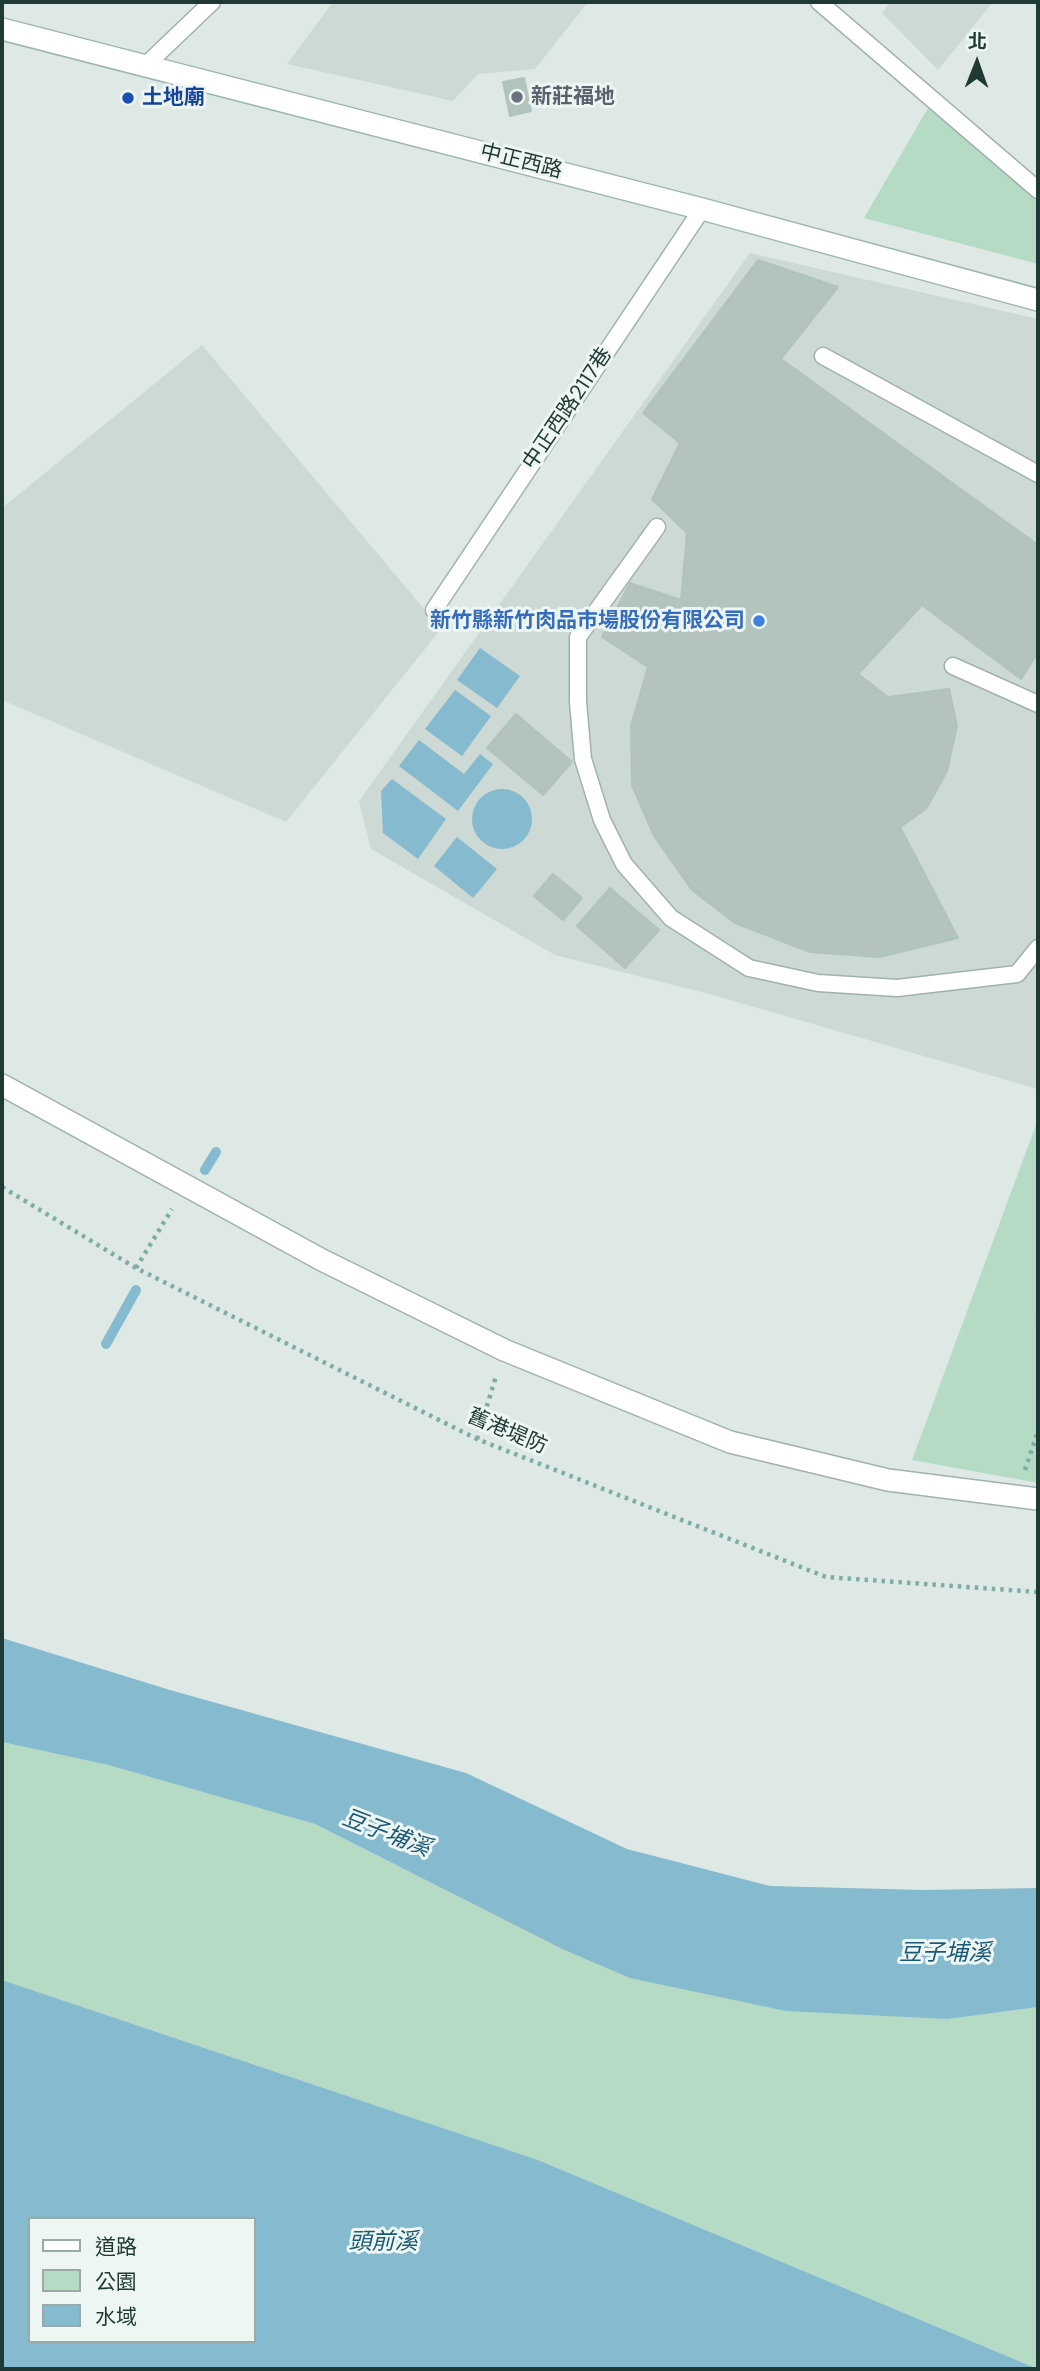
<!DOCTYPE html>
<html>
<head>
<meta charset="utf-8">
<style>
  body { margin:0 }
  #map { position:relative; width:1040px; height:2371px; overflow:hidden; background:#dee9e6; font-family:"DM Sans","Noto Sans TC",sans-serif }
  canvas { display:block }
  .frame { position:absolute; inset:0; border:4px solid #1f3935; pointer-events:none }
  .legend { position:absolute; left:28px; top:2217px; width:228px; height:126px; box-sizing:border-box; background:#eef6f3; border:2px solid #9baaa7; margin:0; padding:9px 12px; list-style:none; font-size:21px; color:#1f3935 }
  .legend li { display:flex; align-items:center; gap:14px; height:35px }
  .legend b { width:35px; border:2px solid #9baaa7 }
  .north { position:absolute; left:942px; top:28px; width:70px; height:70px; -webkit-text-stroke:5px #eef6f3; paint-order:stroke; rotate:1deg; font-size:19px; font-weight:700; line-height:28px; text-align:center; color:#1f3935 }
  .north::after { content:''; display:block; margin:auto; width:24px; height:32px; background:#1f3935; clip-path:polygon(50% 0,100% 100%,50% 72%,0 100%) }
</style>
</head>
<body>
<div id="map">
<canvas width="1040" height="2371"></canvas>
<div class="frame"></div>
<ul class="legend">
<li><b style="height:9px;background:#fff"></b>道路</li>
<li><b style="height:19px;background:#b6dbc5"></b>公園</li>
<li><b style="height:19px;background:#85bacf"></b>水域</li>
</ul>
<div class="north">北</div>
</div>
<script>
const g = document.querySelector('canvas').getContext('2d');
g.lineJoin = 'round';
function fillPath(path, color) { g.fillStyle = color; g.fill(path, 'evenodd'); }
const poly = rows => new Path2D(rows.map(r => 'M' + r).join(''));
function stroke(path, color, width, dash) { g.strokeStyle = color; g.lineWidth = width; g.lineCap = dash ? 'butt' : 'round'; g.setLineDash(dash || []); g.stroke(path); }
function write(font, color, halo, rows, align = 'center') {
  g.font = font + ' "DM Sans","Noto Sans TC",sans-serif'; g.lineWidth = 6; g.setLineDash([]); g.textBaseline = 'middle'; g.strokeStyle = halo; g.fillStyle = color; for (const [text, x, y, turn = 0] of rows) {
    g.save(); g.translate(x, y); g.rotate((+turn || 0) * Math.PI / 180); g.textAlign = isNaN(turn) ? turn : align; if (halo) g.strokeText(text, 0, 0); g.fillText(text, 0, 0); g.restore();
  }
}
fillPath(poly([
  [333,2,588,2,535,69,478,74,453,101,287,64],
  [891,2,993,2,938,70,882,13],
  [750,253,1038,319,1038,1089,709,994,555,955,371,849,359,801],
  [202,345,441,629,286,822,2,700,2,508]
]), '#ccd9d5');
fillPath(poly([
  [928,108,1038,194,1038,264,864,218],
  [1037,1122,1038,1123,1038,1483,912,1460],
  [2,1742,108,1765,315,1824,560,1948,948,2019,1038,2007,1038,2369,538,2160,2,1980]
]), '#b6dbc5');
fillPath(poly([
  [480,648,520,676,497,708,457,680],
  [455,690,491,716,462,756,425,729],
  [419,740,464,774,480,754,493,764,458,811,399,766],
  [392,779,446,819,418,859,383,833,381,791],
  '472 819a30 30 0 1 1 60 0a30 30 0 1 1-60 0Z',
  [457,837,497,869,473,898,434,866],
  [2,1638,170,1690,466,1773,627,1849,770,1886,924,1890,1038,1888,1038,2007,948,2019,786,2011,630,1978,560,1948,315,1824,108,1765,2,1742],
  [2,1980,538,2160,1038,2369,2,2369],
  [30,2219,254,2219,254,2341,30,2341]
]), '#85bacf');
stroke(poly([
  [205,1170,216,1152],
  [106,1344,136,1290]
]), '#85bacf', 10);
const building = poly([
  [524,78,531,111,510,116,503,82,524,78],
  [758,260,838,287,781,359,1038,545,1038,652,1021,679,922,605,858,674,888,697,949,689,957,726,947,771,926,809,900,827,958,938,879,957,810,952,735,923,692,890,654,836,632,785,631,726,648,667,602,637,630,583,681,600,687,533,652,499,680,443,643,413,758,260],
  [516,714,572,762,543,795,487,748,516,714],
  [553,874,582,898,563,920,534,896,553,874],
  [610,888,659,930,625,968,577,926,610,888]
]);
fillPath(building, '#b3c4bf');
stroke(building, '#b0c3be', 2);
const lane = poly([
  [819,2,1038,190],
  [145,66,212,2],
  [823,356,1038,474],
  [657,527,578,637,578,702,583,759,602,820,624,864,671,918,749,968,818,983,897,988,1017,974,1038,948],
  [434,610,702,209],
  [953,666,1038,704]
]);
const street = poly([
  [2,1085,322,1260,504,1350,730,1442,888,1480,1038,1499]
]);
const secondary = poly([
  [2,29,702,209,1038,300]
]);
stroke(lane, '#a1b1ad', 19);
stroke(street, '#a1b1ad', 24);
stroke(secondary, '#9db5b0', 24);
stroke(poly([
  [2,1187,136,1268,477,1439,826,1577,1038,1592],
  [136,1268,172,1209],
  [1038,1313,1038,1324],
  [477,1439,496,1376],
  [1025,1470,1038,1431]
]), '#7eada5', 4.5, [3.5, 5]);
stroke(lane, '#fff', 16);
stroke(street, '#fff', 21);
stroke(secondary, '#fff', 21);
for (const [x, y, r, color] of [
  [517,97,7,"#6b7280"],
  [128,98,7,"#1a4fb4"],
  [759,621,7,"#3f7fe0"]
]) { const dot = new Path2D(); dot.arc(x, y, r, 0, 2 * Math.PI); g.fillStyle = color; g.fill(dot); stroke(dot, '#eef6f3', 2.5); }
write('bold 21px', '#5b616d', '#eef6f3', [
  ["新莊福地",531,97]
], 'left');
write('bold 21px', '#164399', '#eef6f3', [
  ["土地廟",142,98]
], 'left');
write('21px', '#1f3935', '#eef6f3', [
  ["中正西路",521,162,14],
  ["中正西路2117巷",568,409,-56],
  ["舊港堤防",507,1432,23]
]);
write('bold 21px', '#366cbe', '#eef6f3', [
  ["新竹縣新竹肉品市場股份有限公司",745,621]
], 'right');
write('italic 23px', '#1b5974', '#eef6f3', [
  ["豆子埔溪",386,1834,21],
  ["豆子埔溪",945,1954],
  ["頭前溪",383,2243]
]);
</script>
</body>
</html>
